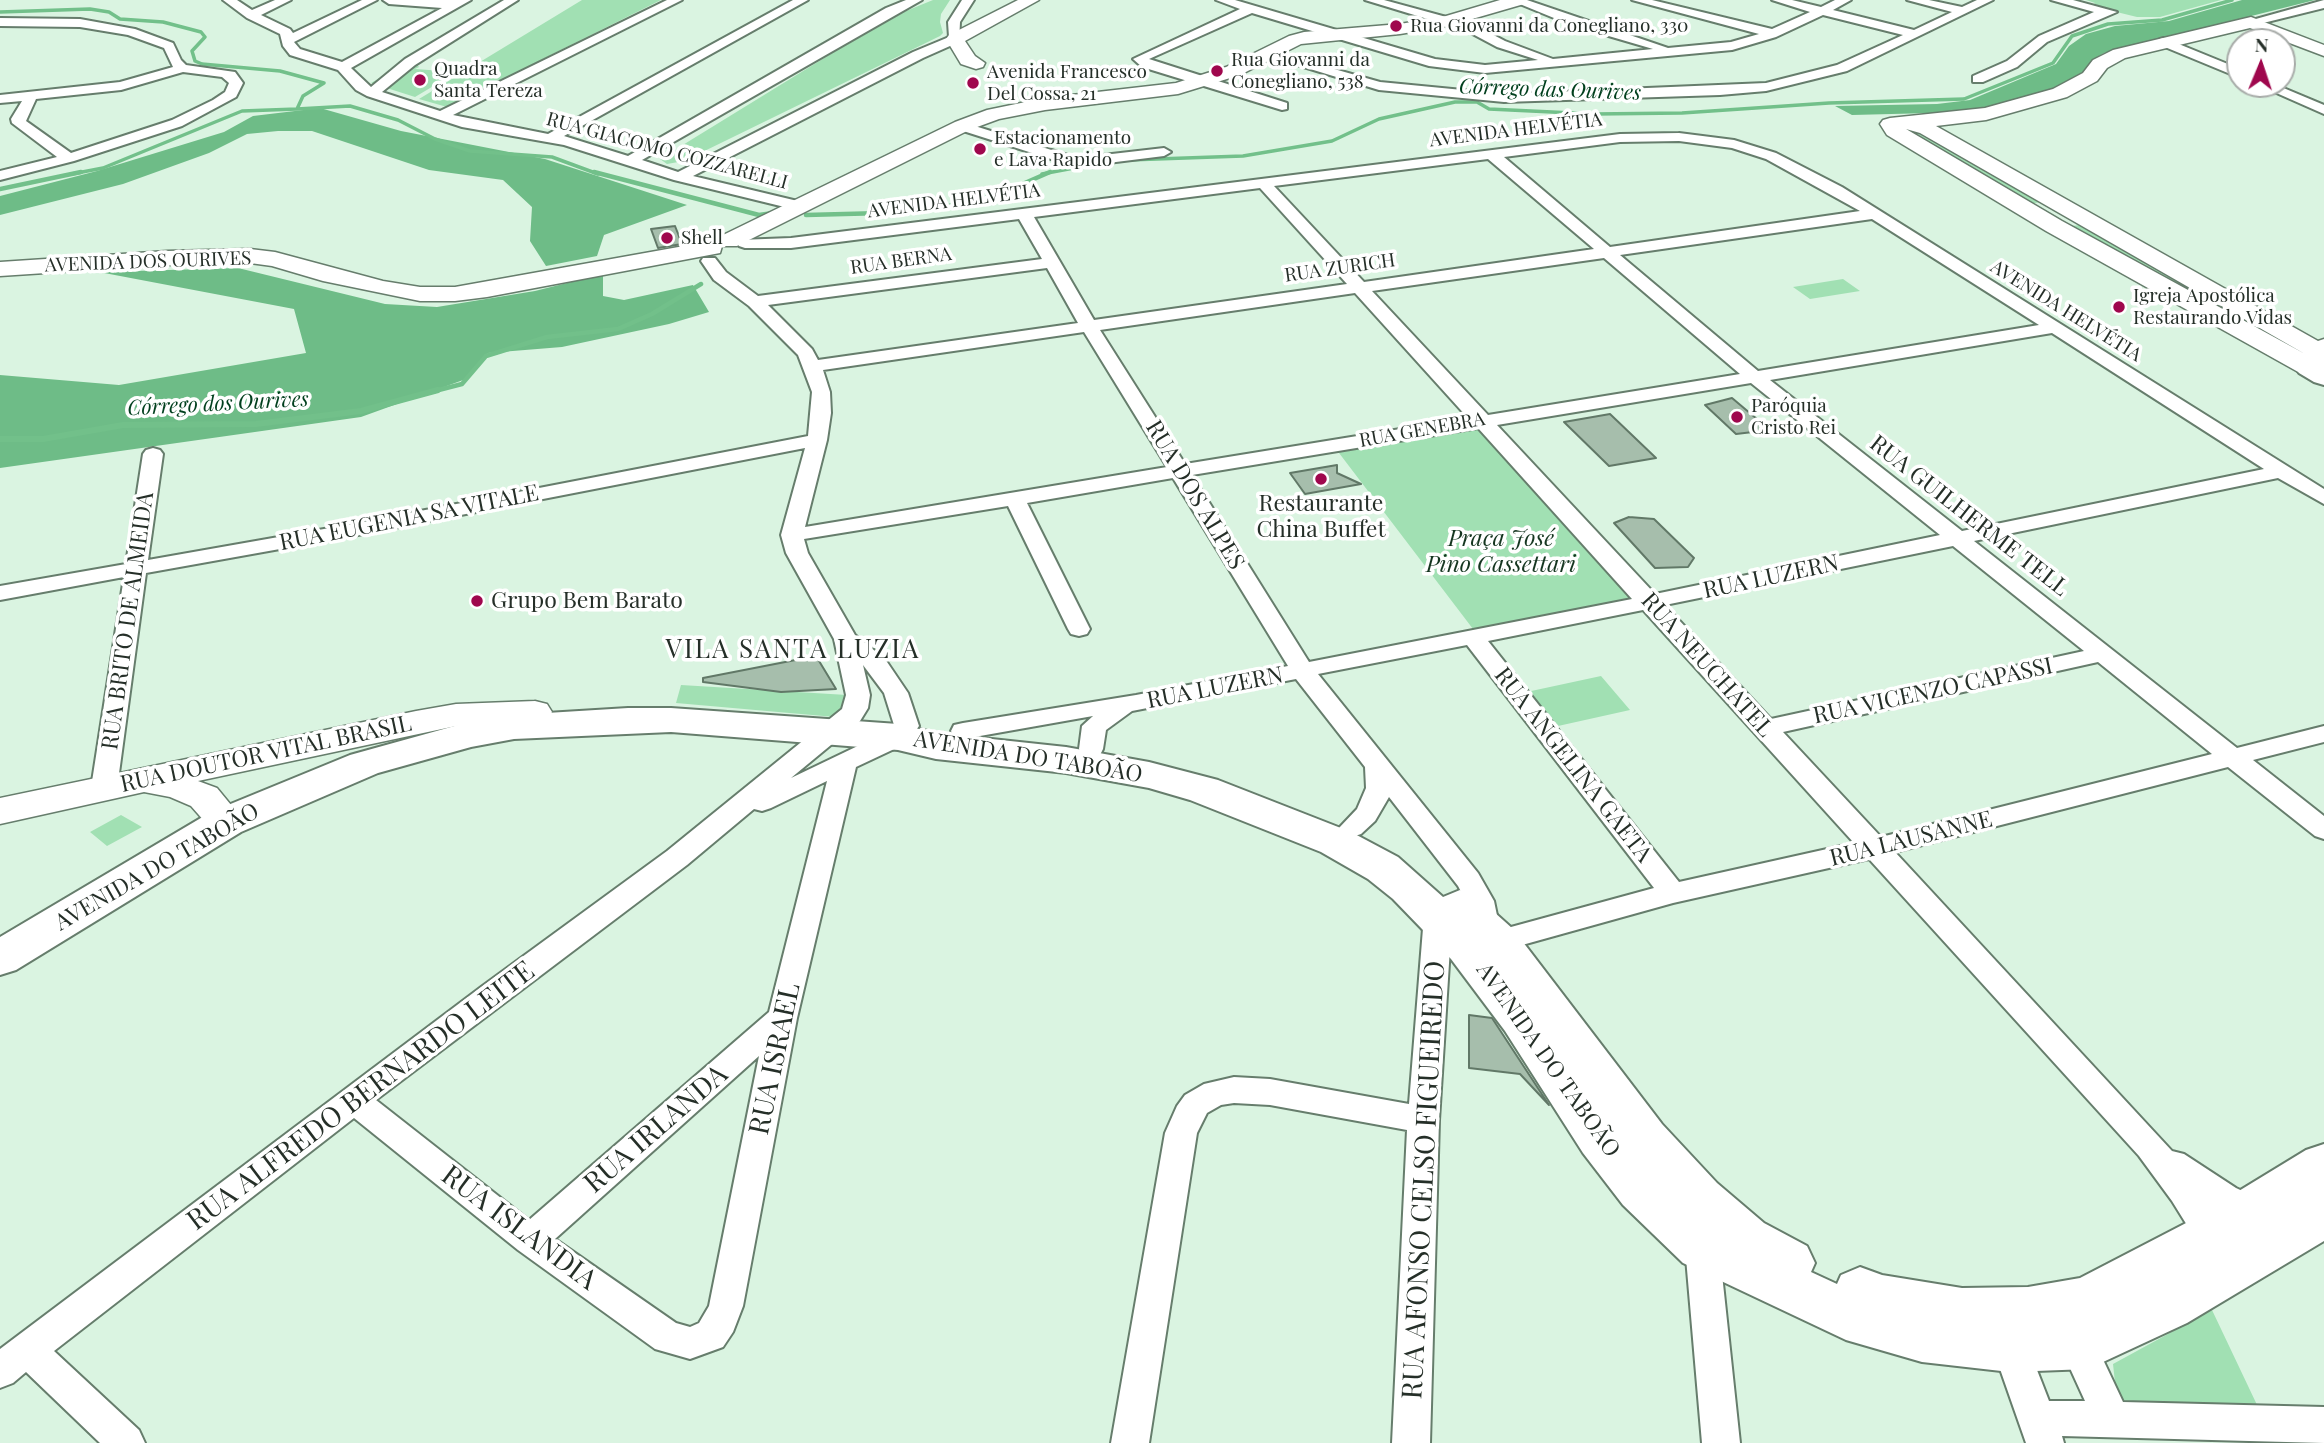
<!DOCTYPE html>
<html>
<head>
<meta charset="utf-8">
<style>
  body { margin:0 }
  #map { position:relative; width:2324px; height:1443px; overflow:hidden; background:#daf4e1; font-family:"Playfair Display",serif }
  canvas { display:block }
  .north { position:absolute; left:2226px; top:28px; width:70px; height:70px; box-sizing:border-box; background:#fff; border:2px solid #a8aca9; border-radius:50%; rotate:2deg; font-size:19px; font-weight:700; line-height:28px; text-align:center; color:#252f28 }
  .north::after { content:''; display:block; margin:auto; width:24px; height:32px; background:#9f074d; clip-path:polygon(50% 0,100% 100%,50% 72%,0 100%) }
</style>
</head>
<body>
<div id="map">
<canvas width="2324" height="1443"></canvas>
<div class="north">N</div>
</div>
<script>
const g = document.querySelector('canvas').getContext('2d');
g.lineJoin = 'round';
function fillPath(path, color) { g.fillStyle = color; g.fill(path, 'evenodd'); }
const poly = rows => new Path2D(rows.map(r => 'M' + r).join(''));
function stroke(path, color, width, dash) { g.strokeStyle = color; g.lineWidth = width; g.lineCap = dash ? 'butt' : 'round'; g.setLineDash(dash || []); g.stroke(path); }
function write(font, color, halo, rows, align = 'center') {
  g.font = font + ' "Playfair Display",serif'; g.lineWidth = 7; g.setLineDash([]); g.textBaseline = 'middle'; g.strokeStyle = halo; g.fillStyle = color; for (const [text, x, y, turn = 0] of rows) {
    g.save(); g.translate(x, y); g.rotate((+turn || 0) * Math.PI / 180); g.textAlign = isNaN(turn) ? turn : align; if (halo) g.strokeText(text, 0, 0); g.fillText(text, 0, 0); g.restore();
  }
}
fillPath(poly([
  [582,0,661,0,447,107,419,99],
  [933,0,950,0,941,14,940,22,943,33,940,36,684,161,667,164,660,159,834,52,906,11],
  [2086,0,2221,0,2160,17,2137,17,2092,6,2095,3],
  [415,62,419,67,415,69,457,72,415,97,371,83,405,63],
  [1907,127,2040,202,2030,204,1898,128],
  [2080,225,2288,341,2281,345,2072,226],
  [1843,279,1860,291,1810,299,1793,287],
  [1480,425,1636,597,1473,629,1336,449],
  [1601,676,1630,710,1549,728,1522,693],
  [681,685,847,695,846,706,835,717,676,703],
  [121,815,142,827,107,846,90,832],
  [2212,1310,2258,1407,2117,1401,2113,1364]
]), '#a1e0b3');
fillPath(poly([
  [2242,0,2315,0,2104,53,2097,57,2085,75,2066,86,1971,112,1852,115,1835,106,1937,104,1970,100,2056,64,2069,46,2086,34,2115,26,2169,21],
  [320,108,401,131,545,159,687,205,604,235,597,256,546,266,530,241,532,207,503,180,429,170,312,131,278,131,247,134,209,153,123,184,0,215,0,196,97,171,224,132,253,116],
  [238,268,385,304,437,307,535,291,603,274,603,296,624,300,693,285,709,312,669,324,562,347,488,353,466,379,361,417,0,468,0,375,119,385,306,353,294,309,99,272]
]), '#6ebc87');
stroke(poly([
  [0,12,90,9,109,12,120,19,163,22,201,32,205,37,192,51,195,61,202,64,280,71,324,83,303,96,297,109,350,106,398,120,435,139,470,151,552,157,598,174],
  [1128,160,1243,156,1332,141,1379,119,1455,102,1477,102,1489,109,1594,114,1682,113,1829,103,1964,99,2053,63,2072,36,2108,24,2162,20,2232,0],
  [72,174,103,168,242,111,297,109],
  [1042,174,1095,164]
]), '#72c08a', 3.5);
stroke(poly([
  [594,172,759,215,773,213],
  [0,189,81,172],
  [806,215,883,213,966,204,1002,193,1050,172],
  [431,392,462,384,486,356,547,337,618,329,652,314,701,284]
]), '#72c08a', 4.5);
stroke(poly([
  [0,439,43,439,123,425,256,424,361,411,438,390]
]), '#72c08a', 6);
const building = poly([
  [675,226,682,244,658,248,651,229,675,226],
  [1732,398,1770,430,1736,434,1705,405,1732,398],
  [1610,414,1656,458,1609,466,1564,422,1610,414],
  [1337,465,1337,473,1361,484,1305,494,1290,473,1337,465],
  [1629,517,1654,519,1694,558,1688,567,1655,568,1614,523,1629,517],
  [816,656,836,689,781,692,703,682,703,678,816,656],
  [1469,1015,1492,1018,1549,1105,1520,1074,1469,1068,1469,1015]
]);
fillPath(building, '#a6beac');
stroke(building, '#617867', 2);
const street = poly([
  [223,0,237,0,252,10,275,0,291,0,261,15,290,29,293,33,362,0,377,0,294,42,300,49,342,62,442,8,389,4,383,0,471,0,351,68,371,87,405,59,504,0,518,0,415,65,382,92,440,111,667,0,682,0,453,115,548,134,793,0,808,0,564,136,628,156,886,8,906,0,922,0,642,160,678,172,913,52,949,37,948,22,962,0,974,0,960,22,959,42,923,58,693,176,806,203,809,206,806,209,801,211,674,180,564,145,462,127,367,96,356,90,338,70,290,55,283,46,280,34,247,18,223,0],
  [1216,0,1235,0,1435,59,1485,65,1538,60,1497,47,1452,23,1444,24,1365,0,1384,0,1450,18,1459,17,1505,41,1553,59,1653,49,1571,25,1510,0,1527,0,1668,48,1731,42,1759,34,1632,0,1652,0,1772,29,1810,12,1772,0,1792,0,1821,7,1835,0,1851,0,1833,10,1914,30,1952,12,1907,0,1929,0,1962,7,1977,0,1993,0,1847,71,1766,91,1720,95,1504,102,1379,90,1261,54,1267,50,1380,82,1504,94,1766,83,1837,65,1903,35,1823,15,1776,37,1732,50,1485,73,1429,66,1252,13,1149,59,1287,103,1287,109,1282,110,1142,67,1133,59,1240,9,1216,0],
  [2051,0,2073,0,2117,12,2047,42,2017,67,1983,82,1973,82,1973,76,2007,61,2039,36,2094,12,2051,0],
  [2324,0,2324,8,2251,26,2245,22,2324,0],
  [0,18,80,19,135,29,173,43,181,60,186,65,235,72,243,83,236,97,182,126,74,161,0,180,0,171,57,157,12,123,11,119,22,101,0,103,0,95,120,82,173,67,164,48,128,35,80,27,0,26,0,18],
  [183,72,222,77,229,83,225,92,213,100,172,120,71,153,26,121,36,99,121,90,183,72],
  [2164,38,2240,69,2240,78,2160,45,2160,39,2164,38],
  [2256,84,2274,84,2324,105,2324,114,2256,84],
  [962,122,1077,158,1164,148,1171,152,1164,156,1076,167,957,129,957,123,962,122],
  [1679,133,1734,140,1776,153,1842,187,2324,489,2324,504,2278,478,1974,541,2237,748,2324,726,2324,742,2253,760,2324,816,2324,839,2315,836,2228,767,1895,852,2172,1151,2184,1154,2236,1188,2264,1201,2269,1211,2264,1221,2252,1225,2212,1208,2223,1228,2224,1238,2219,1248,2207,1253,2195,1248,2190,1230,2172,1201,2139,1156,1869,859,1673,903,1497,952,1487,948,1484,940,1476,937,1466,901,1458,886,1389,797,1375,821,1361,834,1352,837,1343,834,1339,828,1357,809,1366,788,1365,767,1296,679,1132,711,1106,730,1103,749,1100,755,1091,757,1082,755,1079,749,1082,726,1093,716,963,739,954,737,951,731,954,725,963,723,1136,695,1288,666,1173,478,1027,503,1090,629,1087,634,1079,636,1071,634,1068,629,1008,506,804,539,808,553,855,635,885,659,908,693,919,726,907,743,856,767,797,1018,743,1306,733,1332,723,1347,690,1359,655,1349,518,1250,354,1118,54,1351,139,1430,145,1443,100,1443,26,1372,13,1383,0,1388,0,1349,481,987,667,851,842,709,846,695,834,639,786,553,781,535,805,448,358,535,146,573,117,788,113,794,104,797,95,794,91,788,124,577,0,600,0,586,126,564,143,454,146,450,153,448,160,450,163,454,148,560,358,523,808,436,812,392,798,355,749,306,714,280,701,261,703,258,715,258,726,272,758,296,1042,259,1019,219,791,248,745,248,739,246,737,243,739,240,791,238,1620,134,1679,133],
  [1679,141,1732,148,1766,159,1860,211,1610,247,1504,157,1620,142,1679,141],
  [1488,159,1594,249,1364,282,1274,186,1488,159],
  [1260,188,1347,284,1094,320,1034,217,1260,188],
  [1872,219,2039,325,1758,371,1620,255,1872,219],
  [1604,258,1740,374,1488,415,1372,291,1604,258],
  [1047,268,1078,323,818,360,812,349,768,305,1047,268],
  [1355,293,1468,418,1185,464,1100,330,1355,293],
  [1084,332,1167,467,805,527,827,440,831,413,830,392,823,370,1084,332],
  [2052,333,2264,469,1962,531,1770,380,2052,333],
  [1751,383,1940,535,1655,594,1497,425,1751,383],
  [1478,428,1632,599,1309,662,1192,475,1478,428],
  [1953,546,2084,651,1771,719,1665,605,1953,546],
  [1643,610,1854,843,1679,882,1488,641,1643,610],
  [1467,645,1654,888,1500,930,1494,901,1478,873,1318,674,1467,645],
  [2098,662,2212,754,1881,837,1783,732,2098,662],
  [863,665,884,693,894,725,889,731,791,778,860,721,868,708,870,695,863,665],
  [827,781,769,1012,529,1220,376,1100,687,865,754,809,762,811,771,808,827,781],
  [759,1056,709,1306,699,1323,690,1327,676,1323,555,1239,759,1056],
  [1438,906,1448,909,1452,916,1439,1120,1430,1443,1392,1443,1407,1130,1270,1105,1234,1103,1221,1105,1207,1113,1197,1133,1149,1443,1111,1443,1165,1133,1177,1106,1185,1095,1204,1084,1234,1077,1270,1079,1409,1104,1424,916,1428,909,1438,906],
  [1702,1231,1714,1235,1719,1246,1740,1443,1702,1443,1685,1246,1690,1235,1702,1231],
  [2077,1328,2090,1332,2123,1402,2324,1407,2324,1443,2062,1436,2064,1443,2026,1443,1992,1346,1997,1334,2010,1330,2023,1334,2049,1401,2085,1401,2059,1344,2064,1332,2077,1328]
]);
const secondary = poly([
  [1018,0,1039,0,965,41,975,56,985,63,983,67,976,69,961,64,946,39,949,35,1018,0],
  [1500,0,1526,0,1524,4,1448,26,1400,34,1301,44,1240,75,1178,94,1045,110,999,119,969,130,737,246,722,246,720,253,487,297,455,301,420,301,323,281,272,266,250,263,167,265,0,276,0,262,167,251,250,249,275,252,383,281,420,287,455,287,712,241,719,243,721,236,955,122,987,110,1045,98,1176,83,1226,67,1289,36,1304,32,1400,24,1446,16,1500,0],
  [2251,17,2324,45,2324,56,2250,28,2125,58,2107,68,2097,81,2067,97,1986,120,1936,126,2318,341,2324,339,2324,357,2309,357,2322,367,2318,373,2309,375,2300,373,2046,231,1887,135,1880,124,1883,120,1890,118,1985,108,2053,89,2083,73,2093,60,2113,50,2251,17],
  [1906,129,1920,133,2305,354,2062,221,1906,129],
  [535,701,547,704,552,712,547,720,535,723,456,726,198,781,217,788,245,822,239,831,226,835,213,831,191,806,170,797,144,792,0,824,0,798,416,711,456,704,535,701]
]);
const primary = poly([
  [2318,343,2324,344,2324,385,2314,382,2299,373,2295,367,2308,345,2318,343],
  [628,708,671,708,898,724,936,733,1066,747,1149,762,1218,780,1351,832,1398,857,1443,897,1460,890,1475,895,1513,929,1662,1124,1717,1183,1764,1223,1807,1246,1815,1263,1811,1272,1837,1284,1841,1275,1860,1267,1882,1275,1962,1288,2028,1287,2080,1278,2188,1222,2306,1150,2324,1144,2324,1241,2187,1323,2088,1369,2010,1372,1922,1362,1846,1340,1683,1263,1623,1205,1583,1153,1505,1031,1451,959,1393,899,1368,879,1321,852,1190,800,1149,788,1066,773,936,759,898,750,671,732,514,739,471,747,378,773,241,832,16,970,0,975,0,937,211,812,350,755,469,722,514,715,628,708]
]);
stroke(street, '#667d6c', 4);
stroke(secondary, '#667d6c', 3);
stroke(primary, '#667d6c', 4);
fillPath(street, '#fff');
fillPath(secondary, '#fff');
fillPath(primary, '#fff');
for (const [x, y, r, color] of [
  [1396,26,7,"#9f074d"],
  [1217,71,7,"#9f074d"],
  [420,80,7,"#9f074d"],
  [973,83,7,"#9f074d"],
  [980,149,7,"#9f074d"],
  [667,238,7,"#9f074d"],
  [2119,307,7,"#9f074d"],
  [1737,417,7,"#9f074d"],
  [1321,479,7,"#9f074d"],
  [477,601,7,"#9f074d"]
]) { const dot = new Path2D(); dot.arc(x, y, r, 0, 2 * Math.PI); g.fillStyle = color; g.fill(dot); stroke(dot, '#fff', 2.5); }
write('19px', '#252f28', '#fff', [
  ["Rua Giovanni da Conegliano, 330",1410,26],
  ["Rua Giovanni da",1231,60],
  ["Conegliano, 538",1231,82],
  ["Quadra",434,69],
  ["Santa Tereza",434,91],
  ["Avenida Francesco",987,72],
  ["Del Cossa, 21",987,94],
  ["Estacionamento",994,138],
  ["e Lava Rapido",994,160],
  ["Shell",681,238],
  ["Igreja Apostólica",2133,296],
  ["Restaurando Vidas",2133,318],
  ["Paróquia",1751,406],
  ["Cristo Rei",1751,428]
], 'left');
write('19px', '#252f28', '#fff', [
  ["AVENIDA HELVÉTIA",1516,130,-7],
  ["RUA GIACOMO COZZARELLI",667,151,15],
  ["AVENIDA HELVÉTIA",954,201,-7],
  ["RUA BERNA",901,261,-8],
  ["AVENIDA DOS OURIVES",148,262,-2],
  ["RUA ZURICH",1340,268,-8],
  ["AVENIDA HELVÉTIA",2066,311,32],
  ["RUA GENEBRA",1422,430,-10]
]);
write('italic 21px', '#003f1d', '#fff', [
  ["Córrego das Ourives",1550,90,2],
  ["Córrego dos Ourives",218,404,-3]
]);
write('23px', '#252f28', '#fff', [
  ["RUA DOS ALPES",1195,495,59],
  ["RUA GUILHERME TELL",1969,516,38],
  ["RUA EUGENIA SA VITALE",409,518,-11],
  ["RUA LUZERN",1771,577,-12],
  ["RUA BRITO DE ALMEIDA",128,621,-82],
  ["RUA NEUCHATEL",1707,665,48],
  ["RUA LUZERN",1215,688,-11],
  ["RUA VICENZO CAPASSI",1933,691,-12],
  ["RUA DOUTOR VITAL BRASIL",266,754,-12],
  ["AVENIDA DO TABOÃO",1028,757,9],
  ["RUA ANGELINA GAETA",1573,765,52],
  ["RUA LAUSANNE",1911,839,-14],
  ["AVENIDA DO TABOÃO",157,867,-30],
  ["AVENIDA DO TABOÃO",1548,1060,55]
]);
write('23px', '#252f28', '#fff', [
  ["Restaurante",1321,504],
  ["China Buffet",1321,530],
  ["Grupo Bem Barato",491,601,"left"]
]);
write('italic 23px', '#153620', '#fff', [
  ["Praça José",1501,539],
  ["Pino Cassettari",1501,565]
]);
g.letterSpacing = '2px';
write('26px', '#252f28', '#fff', [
  ["VILA SANTA LUZIA",793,650]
]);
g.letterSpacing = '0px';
write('28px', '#252f28', '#fff', [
  ["RUA ISRAEL",775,1059,-78],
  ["RUA ALFREDO BERNARDO LEITE",361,1096,-37],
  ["RUA IRLANDA",656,1129,-41],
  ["RUA AFONSO CELSO FIGUEIREDO",1424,1180,-87],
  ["RUA ISLANDIA",519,1228,37]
]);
</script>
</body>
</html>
